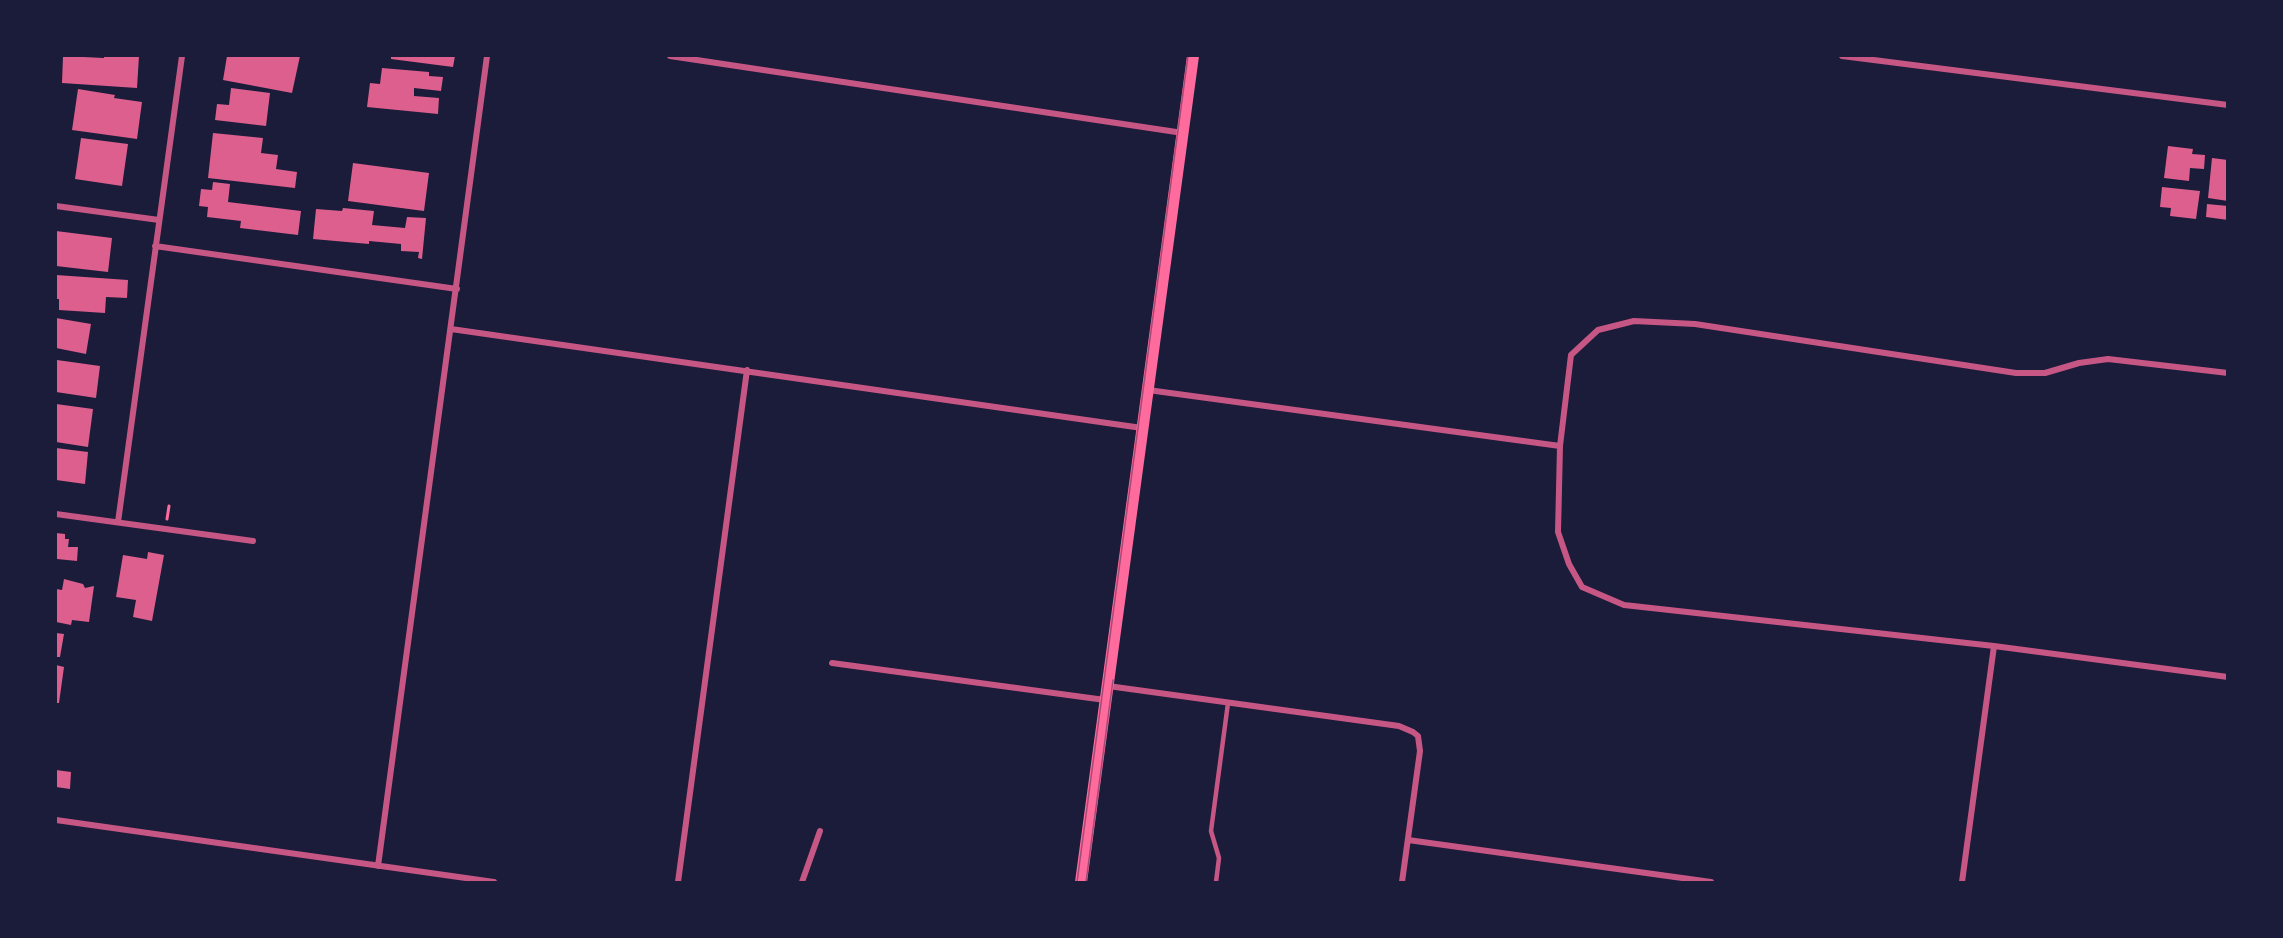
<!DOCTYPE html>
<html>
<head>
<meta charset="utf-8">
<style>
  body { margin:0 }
  #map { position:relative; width:2283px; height:938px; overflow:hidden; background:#1b1b3a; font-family:"Exo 2",sans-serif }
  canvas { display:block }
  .frame { position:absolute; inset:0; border:57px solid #1b1b3a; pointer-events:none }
</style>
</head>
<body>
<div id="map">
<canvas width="2283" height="938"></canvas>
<div class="frame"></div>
</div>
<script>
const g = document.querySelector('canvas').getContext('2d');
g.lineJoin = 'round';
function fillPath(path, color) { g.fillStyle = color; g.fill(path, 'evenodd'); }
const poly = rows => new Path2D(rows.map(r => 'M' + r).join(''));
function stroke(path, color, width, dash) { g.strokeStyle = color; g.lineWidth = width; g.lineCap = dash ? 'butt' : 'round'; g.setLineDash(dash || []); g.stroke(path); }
fillPath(poly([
  [63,56,104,58,104,56,139,56,137,88,62,83],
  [227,56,300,56,292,93,223,80],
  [391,56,455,56,453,67,391,59],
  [382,68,429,72,429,76,443,77,441,91,414,88,414,96,439,98,438,114,367,107,370,83,380,84],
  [231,88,270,93,266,126,215,120,217,104,229,105],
  [78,89,115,95,114,98,142,102,137,139,72,130],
  [213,133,263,138,261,153,278,155,276,169,297,172,295,188,208,178],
  [81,138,128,144,122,186,75,179],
  [2168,146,2193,149,2192,154,2205,155,2204,169,2190,168,2189,181,2164,178],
  [2212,158,2228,160,2228,201,2208,198],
  [353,163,429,173,424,211,348,201],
  [213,182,230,184,228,202,301,211,298,235,240,228,241,221,207,217,208,207,199,206,201,189,212,190],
  [2162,187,2200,191,2196,219,2170,216,2171,208,2160,207],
  [2207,204,2228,206,2228,220,2206,217],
  [343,208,374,211,372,225,405,228,407,217,426,218,422,259,418,258,419,252,401,251,401,244,369,241,369,244,313,239,316,209,342,211],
  [56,231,112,238,108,272,56,266],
  [56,275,128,280,127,298,106,297,105,313,59,310,59,299,56,299],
  [56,318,91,324,86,354,56,348],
  [57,360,100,366,96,398,56,392],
  [56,404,93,409,88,447,56,442],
  [56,448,88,452,85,484,56,480],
  [56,533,65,534,65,539,69,539,68,547,78,547,77,561,57,559],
  [148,552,164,555,152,621,133,617,136,600,116,597,123,555,147,559],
  [64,579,83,584,85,588,94,586,89,622,72,620,71,625,56,622,56,589,62,590],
  [56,633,64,634,60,657,56,657],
  [56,665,64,667,59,703,56,703],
  [56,770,71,772,70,789,56,787]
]), '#dd5f8e');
stroke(poly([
  [167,519,169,506]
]), '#ff6b9d', 3);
stroke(poly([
  [1216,882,1219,858,1211,831,1228,703]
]), '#c65784', 4.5);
stroke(poly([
  [670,56,1183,133],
  [1842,56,2228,105],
  [56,206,159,220],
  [155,246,457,289],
  [451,329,1142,428],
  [1148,390,1560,446,1558,532,1569,564,1582,587,1624,605,1994,646,2228,677],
  [1560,446,1571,355,1598,330,1634,321,1695,324,2016,373,2045,373,2079,363,2108,359,2228,373],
  [56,514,253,541],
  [118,522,182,56],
  [832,663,1105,700],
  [1108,686,1399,726,1413,732,1418,736,1420,751,1402,882],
  [56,820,494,882],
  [1408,840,1711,882],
  [378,866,487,56],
  [678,882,747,370],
  [802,882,820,831],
  [1962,882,1994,646]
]), '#c65784', 6);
stroke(poly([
  [1081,882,1193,56]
]), '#ff6b9d', 12);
stroke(poly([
  [1077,882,1188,56],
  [1086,882,1113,680]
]), '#a44b75', 1.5);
</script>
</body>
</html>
